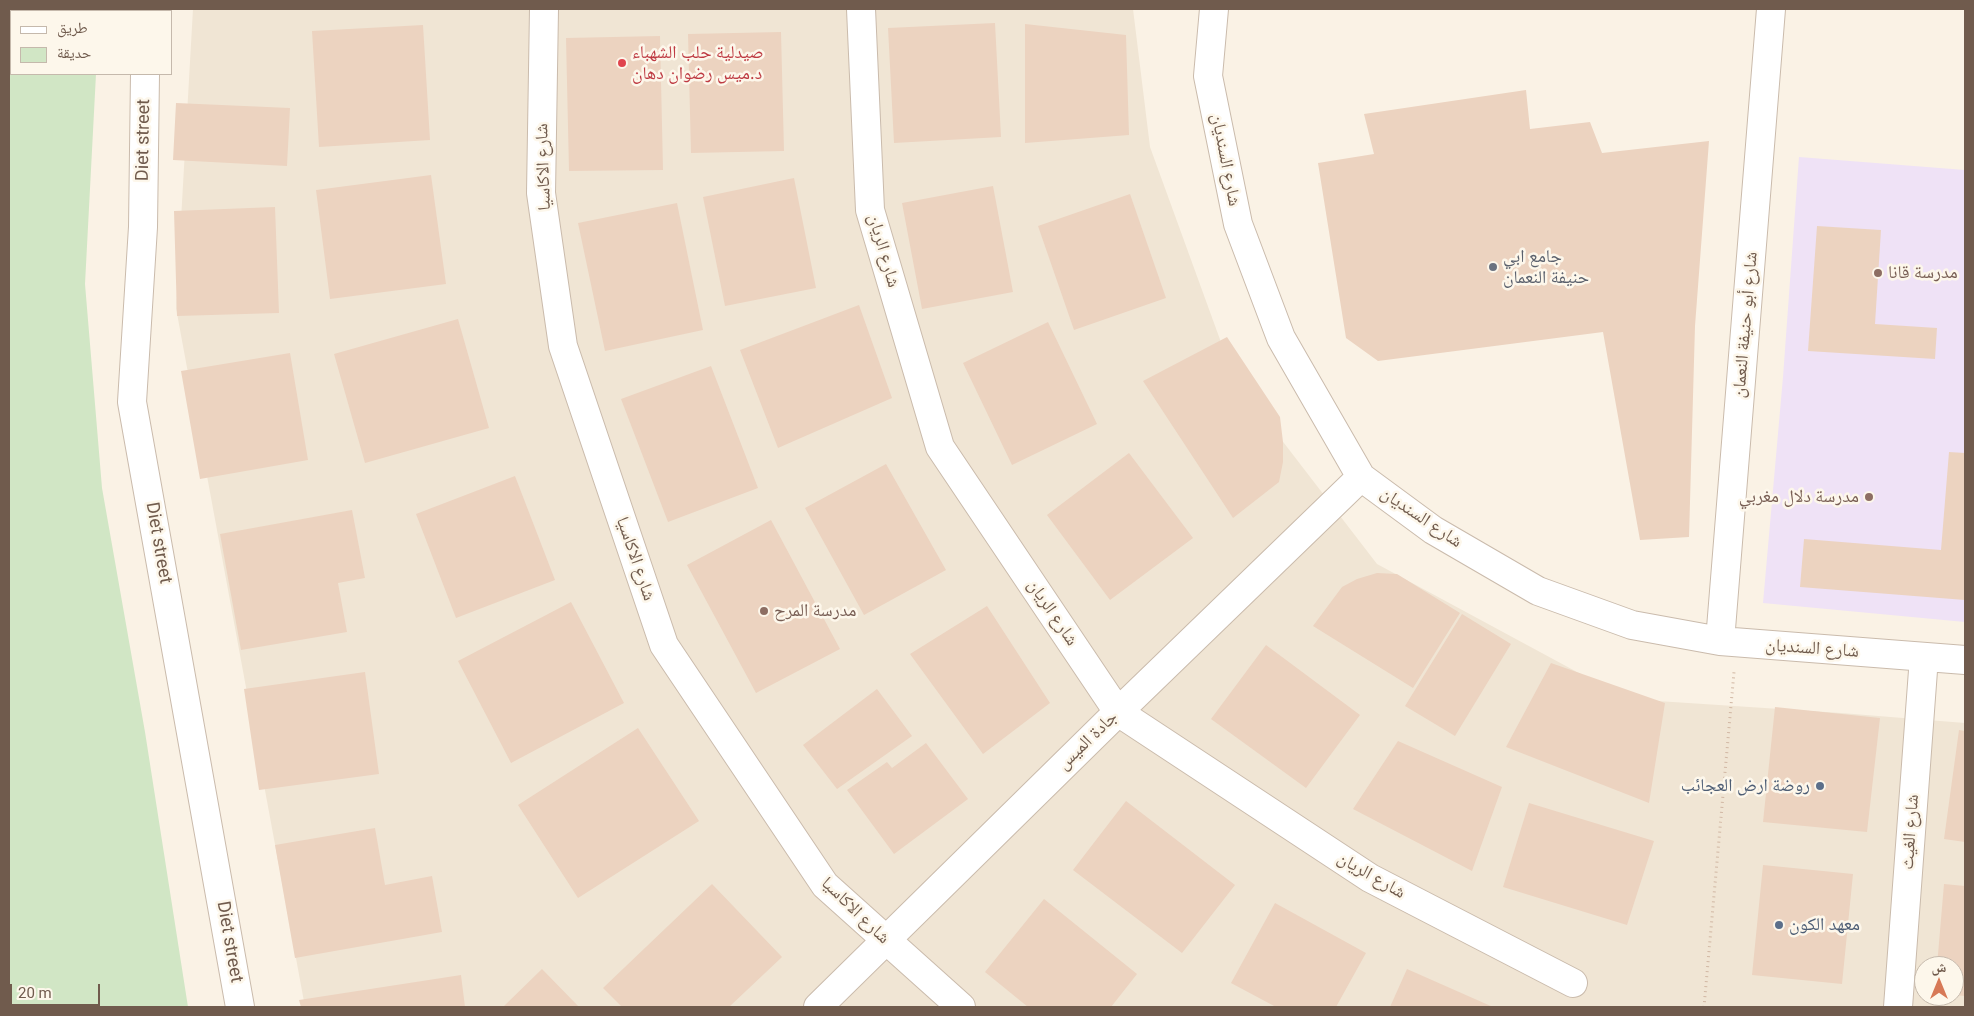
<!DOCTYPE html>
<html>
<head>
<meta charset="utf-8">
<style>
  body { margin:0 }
  #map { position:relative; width:1974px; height:1016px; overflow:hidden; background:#faf2e5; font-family:Roboto,"Noto Naskh Arabic",sans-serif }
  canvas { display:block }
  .frame { position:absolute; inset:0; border:10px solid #705b4d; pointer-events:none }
  .legend { position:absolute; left:10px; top:10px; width:162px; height:65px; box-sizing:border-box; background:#fdf7eb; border:1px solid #c5b9ac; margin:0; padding:6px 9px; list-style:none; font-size:15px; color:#705b4d }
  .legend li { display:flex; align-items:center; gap:10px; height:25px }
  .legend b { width:25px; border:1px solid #c5b9ac }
  .north { position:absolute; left:1914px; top:956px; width:50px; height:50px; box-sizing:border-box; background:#fdf7eb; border:1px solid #c5b9ac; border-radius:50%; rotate:0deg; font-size:14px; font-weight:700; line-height:20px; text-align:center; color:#705b4d }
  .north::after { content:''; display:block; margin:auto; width:18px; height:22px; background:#d77957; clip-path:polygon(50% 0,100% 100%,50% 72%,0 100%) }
  .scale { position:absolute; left:10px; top:984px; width:90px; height:22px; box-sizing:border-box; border:2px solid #705b4d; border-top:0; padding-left:6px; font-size:15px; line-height:18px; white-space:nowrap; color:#705b4d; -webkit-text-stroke:4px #fdf7eb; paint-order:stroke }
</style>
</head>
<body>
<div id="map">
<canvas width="1974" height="1016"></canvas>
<div class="frame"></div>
<ul class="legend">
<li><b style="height:6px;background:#fff"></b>طريق</li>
<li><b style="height:14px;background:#d1e6c5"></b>حديقة</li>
</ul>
<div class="north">ش</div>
<div class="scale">20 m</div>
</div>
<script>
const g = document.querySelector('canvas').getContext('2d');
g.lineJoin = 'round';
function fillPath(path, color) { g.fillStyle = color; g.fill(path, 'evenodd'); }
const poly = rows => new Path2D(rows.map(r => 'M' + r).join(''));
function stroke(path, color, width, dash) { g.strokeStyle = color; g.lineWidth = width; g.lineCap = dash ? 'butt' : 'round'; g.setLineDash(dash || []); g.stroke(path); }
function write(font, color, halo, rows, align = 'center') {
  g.font = font + ' Roboto,"Noto Naskh Arabic",sans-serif'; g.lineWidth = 5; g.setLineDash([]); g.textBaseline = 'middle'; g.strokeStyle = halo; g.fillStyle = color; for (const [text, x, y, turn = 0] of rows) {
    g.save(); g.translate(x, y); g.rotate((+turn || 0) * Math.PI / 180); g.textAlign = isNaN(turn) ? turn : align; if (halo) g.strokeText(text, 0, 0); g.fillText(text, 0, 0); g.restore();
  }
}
fillPath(poly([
  [193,9,1133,9,1150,147,1234,378,1377,564,1627,699,1841,713,1965,723,1965,1007,305,1007,176,308],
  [1924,966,1954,966,1954,996,1924,996]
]), '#f0e5d4');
fillPath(poly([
  [1799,157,1965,170,1965,622,1763,603,1783,377]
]), '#efe2f6');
fillPath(poly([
  [9,9,101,9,101,11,11,11,11,74,96,74,85,284,102,488,145,732,188,1007,9,1007]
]), '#d1e6c5');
fillPath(poly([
  [995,23,1001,137,894,143,888,28],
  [1025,24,1126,35,1129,135,1025,143],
  [423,25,430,140,319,147,312,31],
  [781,32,784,151,691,153,688,34],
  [660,36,663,170,569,171,566,38],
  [1526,90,1530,129,1590,122,1602,153,1709,141,1695,326,1689,537,1640,540,1603,332,1378,361,1346,338,1318,163,1374,154,1364,114],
  [176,103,290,108,287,166,173,160],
  [431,175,446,284,330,299,316,190],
  [794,178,816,288,725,306,703,197],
  [993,186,1013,292,922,309,902,203],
  [1130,194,1166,298,1074,330,1038,226],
  [677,203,703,330,605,351,578,223],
  [275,207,279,313,177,316,174,211],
  [1817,226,1881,230,1875,324,1937,328,1935,359,1808,351],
  [859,305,892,398,778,448,740,350],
  [458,319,489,428,365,463,334,354],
  [1048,322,1097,424,1012,465,963,363],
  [1227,337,1280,417,1283,442,1283,462,1279,482,1233,518,1143,381],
  [290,353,308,460,200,479,181,371],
  [711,366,758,488,668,522,621,399],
  [1949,452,1965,453,1965,600,1800,587,1804,539,1941,550],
  [1129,453,1193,538,1110,600,1047,515],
  [886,464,946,570,864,615,805,508],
  [515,476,555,580,456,618,416,514],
  [352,510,365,578,338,583,347,632,241,650,220,534],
  [771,520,840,649,756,693,687,565],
  [1377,573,1397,574,1460,613,1413,688,1313,626,1342,587,1357,579],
  [571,602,624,703,511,763,458,661],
  [987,606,1050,703,983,754,910,654],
  [1462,614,1511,644,1455,736,1405,706],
  [1266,645,1360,715,1306,788,1211,719],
  [1551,663,1665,703,1649,803,1506,747],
  [365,672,379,774,259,790,244,689],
  [877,689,912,736,837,789,803,745],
  [1775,707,1880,718,1867,832,1763,822],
  [638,728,699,821,578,898,518,805],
  [1959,730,1965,731,1965,842,1944,839],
  [1398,741,1502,787,1472,871,1353,809],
  [926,743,968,799,894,854,847,790,887,762,892,768],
  [1126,801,1235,885,1182,953,1073,870],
  [1529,803,1654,841,1627,925,1503,887],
  [375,828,385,885,432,876,442,932,295,958,275,845],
  [1763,865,1853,874,1842,984,1752,975],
  [712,884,782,957,729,1007,622,1007,603,988],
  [1944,884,1965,886,1965,996,1954,995,1954,966,1937,966],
  [1044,899,1137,974,1111,1007,1028,1007,985,972],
  [1275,903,1366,953,1336,1007,1276,1007,1231,983],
  [542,969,579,1007,503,1007],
  [1407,969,1493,1007,1390,1007],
  [461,975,465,1007,301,1007,299,1000]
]), '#ecd3c0');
const minor = poly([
  [544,9,541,193,563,346,664,645,825,885,961,1007],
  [861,9,870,210,940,447,1118,712,1370,878,1573,983],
  [1214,9,1208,76,1238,224,1281,338,1361,477,1433,530,1538,591,1632,625,1720,641,1965,660],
  [147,11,148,9],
  [145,74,143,227,132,402,240,1007],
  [1720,641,1771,9],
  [818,1007,1118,712,1361,477],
  [1898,1007,1924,657]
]);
stroke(minor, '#cabbac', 30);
stroke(poly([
  [1704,1007,1734,672]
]), '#d1b7a3', 3, [1, 4]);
stroke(minor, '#fff', 28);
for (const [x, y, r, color] of [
  [622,63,5,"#e0444e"],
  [1493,267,5,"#6b7280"],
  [1878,273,5,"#8d6e63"],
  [1869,497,5,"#8d6e63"],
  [764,611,5,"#8d6e63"],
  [1820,786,5,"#5c6f8a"],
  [1779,925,5,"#5c6f8a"]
]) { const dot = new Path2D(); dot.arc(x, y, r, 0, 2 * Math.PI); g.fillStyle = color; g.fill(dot); stroke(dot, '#fdf7eb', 2); }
write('18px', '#be3a42', '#fdf7eb', [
  ["صيدلية حلب الشهباء",632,53],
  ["د.ميس رضوان دهان",632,74]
], 'left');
write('18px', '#705b4d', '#fdf7eb', [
  ["Diet street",144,140,-89],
  ["شارع السنديان",1225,160,79],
  ["شارع الاكاسيا",544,167,-92],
  ["شارع الريان",883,251,74],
  ["شارع أبو حنيفة النعمان",1746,325,-85],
  ["شارع السنديان",1421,518,34],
  ["Diet street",158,543,80],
  ["شارع الاكاسيا",635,559,71],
  ["شارع الريان",1052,613,56],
  ["شارع السنديان",1812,649,4],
  ["جادة الميس",1088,741,-44],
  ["شارع الغيث",1911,832,-86],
  ["شارع الريان",1371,876,30],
  ["شارع الاكاسيا",855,911,44],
  ["Diet street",229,942,80]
]);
write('18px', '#5b616d', '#fdf7eb', [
  ["جامع ابي",1503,257],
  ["حنيفة النعمان",1503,278]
], 'left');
write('18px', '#785e54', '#fdf7eb', [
  ["مدرسة قانا",1888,273],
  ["مدرسة دلال مغربي",1859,497,"right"],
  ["مدرسة المرح",774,611]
], 'left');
write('18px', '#4e5e75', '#fdf7eb', [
  ["روضة ارض العجائب",1810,786],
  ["معهد الكون",1789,925,"left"]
], 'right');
</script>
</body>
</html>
